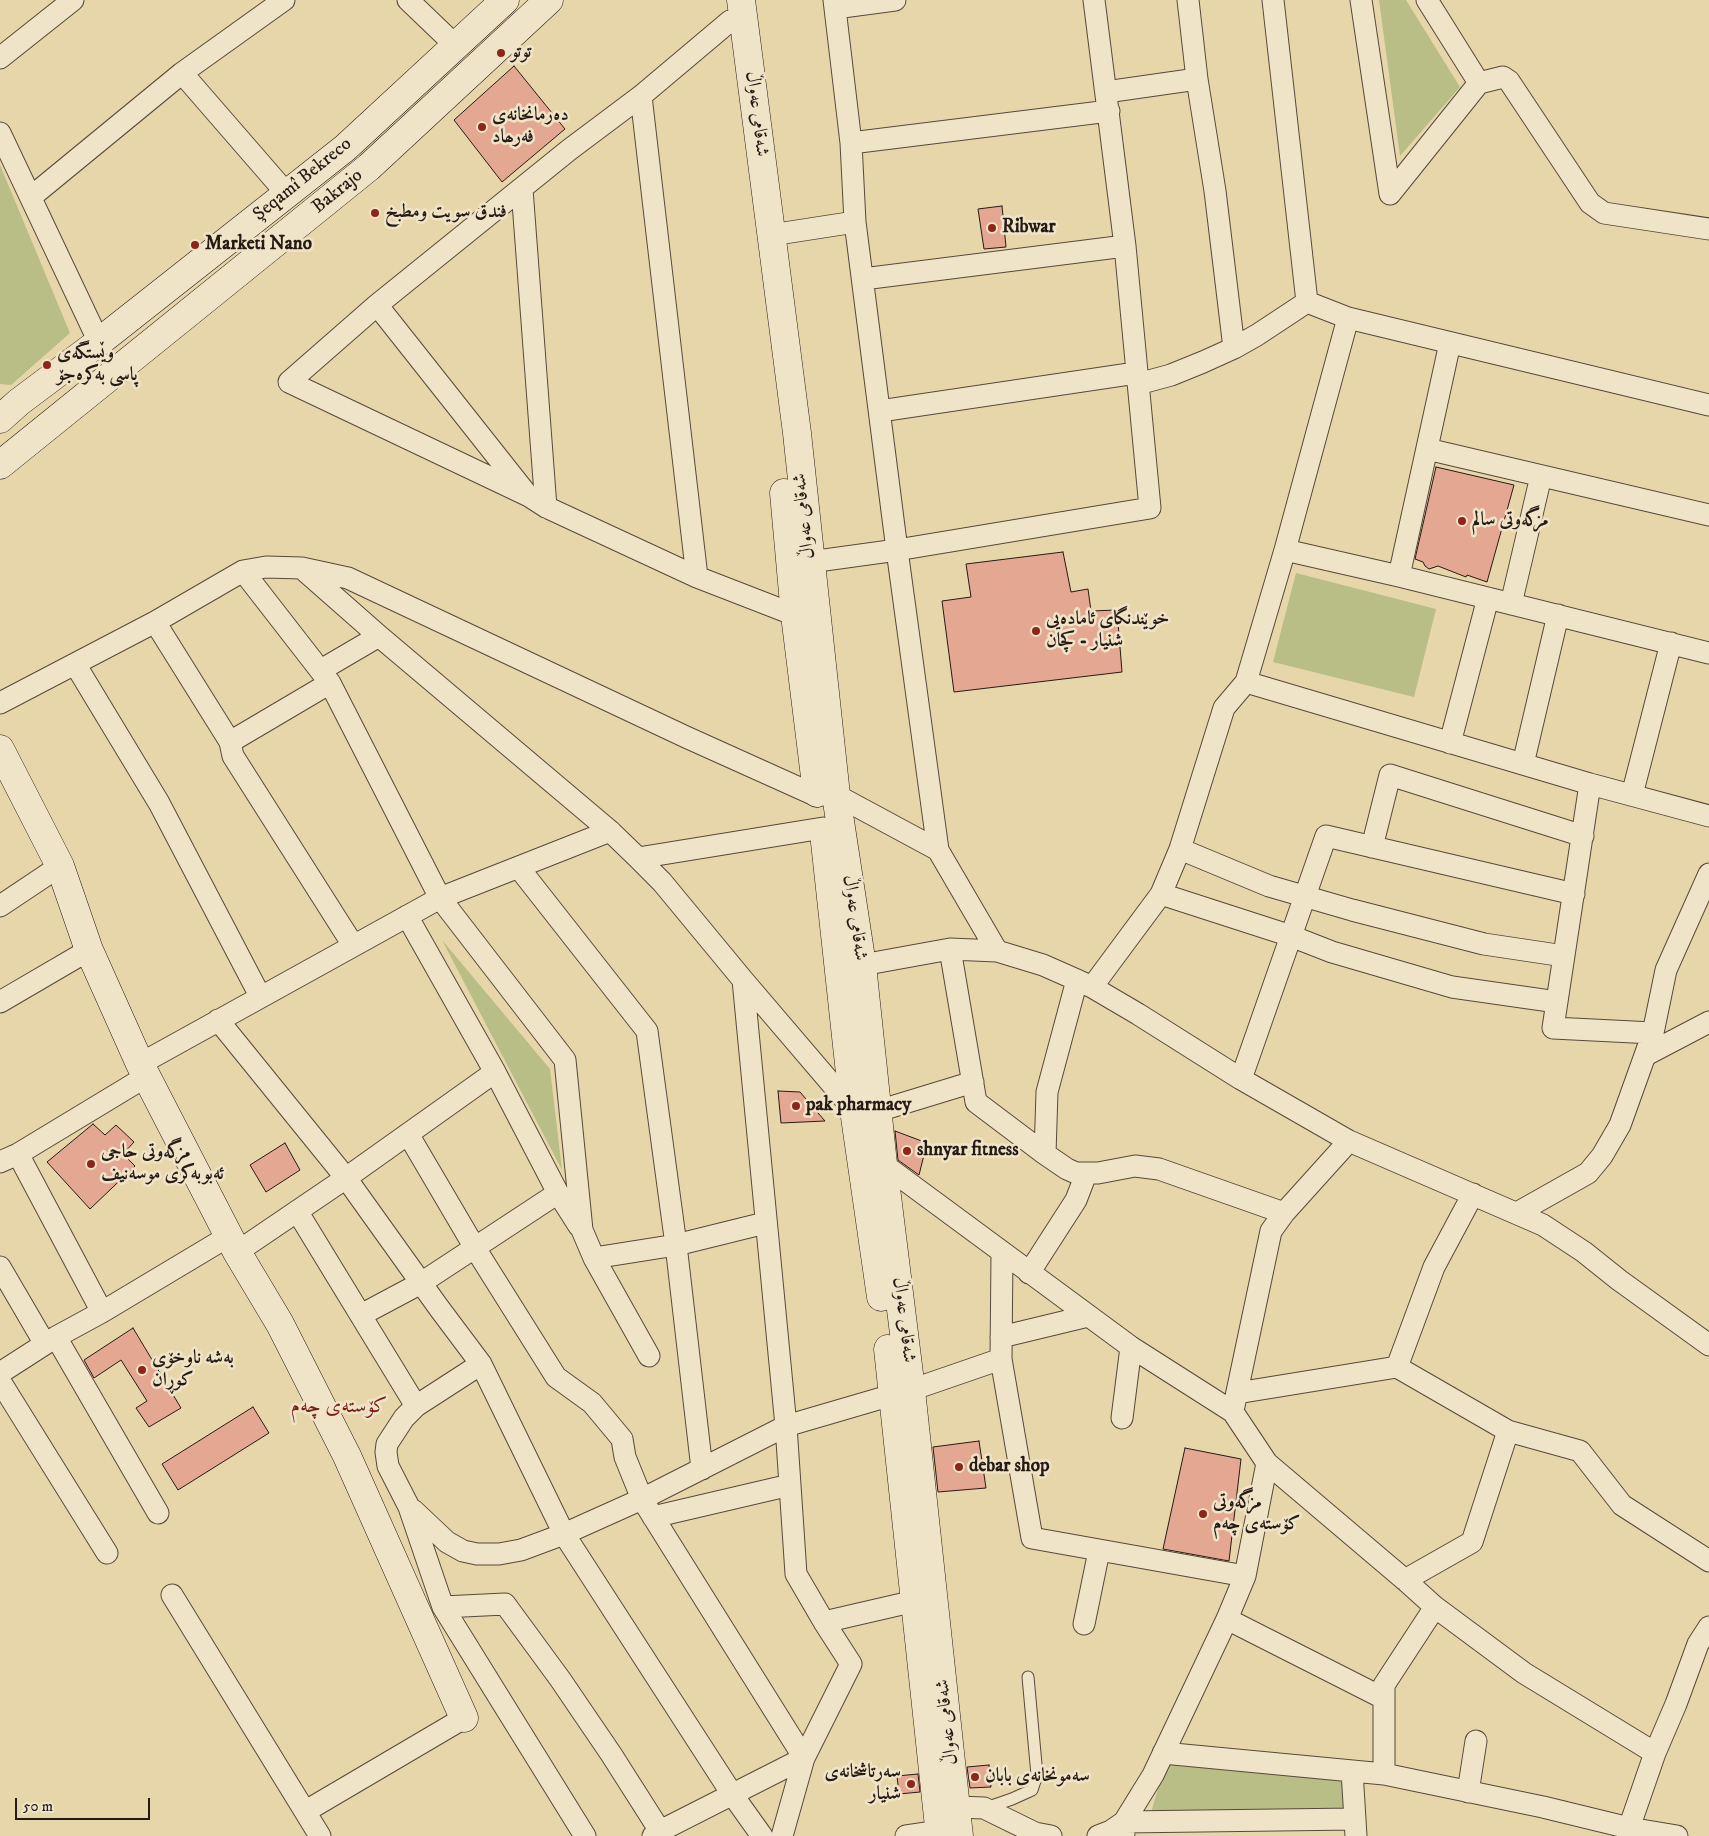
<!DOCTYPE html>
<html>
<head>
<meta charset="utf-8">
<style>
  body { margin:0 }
  #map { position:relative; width:1709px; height:1836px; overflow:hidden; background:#e8d6ab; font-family:"IM FELL DW Pica",serif }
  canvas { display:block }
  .scale { position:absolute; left:15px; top:1798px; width:135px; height:22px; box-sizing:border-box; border:2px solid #261a14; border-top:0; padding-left:6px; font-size:15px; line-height:18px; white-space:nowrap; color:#261a14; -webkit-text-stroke:4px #f0e4c8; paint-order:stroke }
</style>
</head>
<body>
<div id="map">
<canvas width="1709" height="1836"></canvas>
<div class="scale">50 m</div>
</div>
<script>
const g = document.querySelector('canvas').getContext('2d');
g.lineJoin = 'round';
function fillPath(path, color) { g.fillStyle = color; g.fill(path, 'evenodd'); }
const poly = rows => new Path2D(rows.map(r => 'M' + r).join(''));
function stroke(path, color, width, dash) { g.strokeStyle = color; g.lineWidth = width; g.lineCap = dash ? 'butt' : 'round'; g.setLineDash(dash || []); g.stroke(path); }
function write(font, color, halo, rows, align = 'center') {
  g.font = font + ' "IM FELL DW Pica",Amiri,serif'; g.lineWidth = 5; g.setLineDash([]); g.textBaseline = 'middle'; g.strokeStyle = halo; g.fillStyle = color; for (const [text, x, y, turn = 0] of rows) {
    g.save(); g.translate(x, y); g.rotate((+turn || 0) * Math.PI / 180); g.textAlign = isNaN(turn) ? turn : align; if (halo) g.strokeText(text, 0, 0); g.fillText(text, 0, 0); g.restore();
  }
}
fillPath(poly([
  [1379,0,1406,0,1460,87,1400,156],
  [0,165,70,333,11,385,0,384],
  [1296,573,1436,609,1414,697,1273,662],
  [442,940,550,1069,562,1170],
  [1167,1758,1346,1777,1349,1812,1150,1816]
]), '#b9bd86');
const building = poly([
  [514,66,565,129,502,182,454,120,514,66],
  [1002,206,1006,247,984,249,978,209,1002,206],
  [1436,467,1514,485,1487,582,1467,575,1466,577,1438,566,1429,569,1425,566,1423,562,1415,559,1436,467],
  [1063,552,1071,592,1088,589,1091,611,1117,610,1122,672,954,692,942,601,971,597,966,564,1063,552],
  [778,1091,800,1092,825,1121,781,1123,778,1091],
  [93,1124,105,1135,116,1125,134,1142,123,1154,135,1166,90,1209,47,1162,93,1124],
  [895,1131,927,1143,919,1175,898,1160,895,1131],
  [285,1143,300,1170,266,1192,250,1165,285,1143],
  [133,1328,181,1408,149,1427,136,1408,147,1401,121,1360,94,1378,84,1360,133,1328],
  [253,1407,269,1433,178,1490,162,1464,253,1407],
  [979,1441,986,1488,938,1492,933,1447,979,1441],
  [1185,1448,1241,1459,1229,1561,1163,1549,1185,1448],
  [989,1765,991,1787,970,1788,967,1767,989,1765],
  [918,1774,920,1792,899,1794,897,1776,918,1774]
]);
fillPath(building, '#e4a792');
stroke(building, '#261a14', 1);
const lane = poly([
  [986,1808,1012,1799,1032,1790,1037,1775,1028,1677]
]);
const street = poly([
  [408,0,456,46],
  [834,0,851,143,855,222,897,550,938,850,997,951],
  [1188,0,1197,79,1215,191,1234,348],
  [1273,0,1307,302],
  [1361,0,1390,194],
  [835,8,895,0],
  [730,21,641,96,569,150,377,305,289,382,529,496,546,507,697,577,795,615],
  [0,58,73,0],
  [182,73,287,194],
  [1479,83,1503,77,1509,81,1590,203,1604,213,1709,229],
  [1106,92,1197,79],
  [641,96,697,577],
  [0,133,99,342],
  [851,143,1109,111],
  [522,189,546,507],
  [1390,194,1479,83,1427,0],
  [31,197,182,73,284,0],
  [771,235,855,222],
  [863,279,1125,246],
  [1307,302,1348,318,1709,405],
  [377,305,525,492],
  [1138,384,1171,375,1203,362,1234,348,1257,335,1307,302],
  [880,411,1136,373],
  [1427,449,1709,515],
  [1285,550,1399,576,1709,653],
  [810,562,897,550,1150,508,1125,246,1094,0],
  [304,570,379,636,610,831,638,858,662,882,743,980,854,1110],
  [243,571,330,683,440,898,565,1060,582,1230,594,1258,649,1356],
  [1399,576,1450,343],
  [1511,604,1541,476],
  [155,622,230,742,233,756,353,945],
  [75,664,159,803,260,996],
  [321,670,379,636],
  [1246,682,1590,784,1709,816],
  [0,703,155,622,243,571,266,567,302,568,348,578,686,737,817,796],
  [230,742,330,683],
  [1450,743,1488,598],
  [1523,764,1558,615],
  [1590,784,1553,1028,1653,1033],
  [836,795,938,850],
  [1632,795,1671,643],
  [1372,847,1390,775,1583,836],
  [1180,849,1269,886,1352,910,1484,944,1564,956],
  [638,858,823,828],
  [519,868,647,1031,676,1245,702,1469],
  [1161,894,1291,936,1332,952,1452,987,1557,1002],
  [0,906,60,866],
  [407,916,495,1072,558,1193,579,1226],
  [950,949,976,1102,1045,1154,1067,1169,1076,1173,1098,1173,1135,1166,1159,1169,1284,1213],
  [862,965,950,949,997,951,1043,965,1077,980,1092,987,1138,1014,1241,1079,1349,1141,1543,1225,1584,1252,1619,1280,1709,1345],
  [1092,987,1161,894,1180,849,1224,708,1246,682,1285,550,1348,318],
  [0,1002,89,950],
  [218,1020,346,1178,439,1308,481,1364,564,1534,732,1794,762,1836],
  [1646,1055,1709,1022],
  [140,1064,440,898,610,831],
  [1241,1079,1326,836,1574,894],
  [878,1111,973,1082],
  [408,1134,475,1248,556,1377,592,1403,622,1439,625,1457,642,1499,804,1758,782,1836],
  [18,1154,102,1312],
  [1045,1154,1047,1092,1077,980],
  [875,1160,883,1164,1131,1347,1233,1412,1267,1463,1405,1580,1435,1607,1524,1673,1655,1753],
  [0,1162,18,1154,147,1076],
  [297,1211,416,1406],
  [1517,1213,1588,1173,1602,1156,1620,1125,1653,1033,1666,970,1709,874],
  [237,1252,346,1178,495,1072],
  [1002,1252,1001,1359,1032,1538,1245,1576],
  [594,1258,676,1245,765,1223],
  [0,1267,45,1344],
  [1029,1273,1076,1200,1086,1174],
  [361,1315,421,1283,558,1193],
  [56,1337,158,1513],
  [1001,1337,1088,1316],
  [481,1364,416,1406,404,1418,387,1444,386,1452,388,1466,409,1507,443,1607,585,1836],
  [1397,1367,1434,1267,1473,1194],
  [0,1373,56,1337,102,1312,229,1236],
  [0,1381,107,1553],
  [911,1390,1001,1359],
  [1237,1393,1397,1367,1508,1431,1580,1451,1622,1505,1709,1561],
  [1234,1406,1271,1231,1284,1213,1349,1141],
  [1122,1418,1131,1347],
  [413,1510,447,1542,463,1551,477,1554,499,1554,521,1550,564,1534,642,1499,786,1426,892,1395],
  [653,1517,790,1485],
  [1405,1580,1472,1542,1508,1431],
  [172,1595,320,1836],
  [443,1607,505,1604,560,1679,611,1754,660,1831],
  [1227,1619,1383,1698],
  [824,1622,915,1601],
  [1084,1624,1099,1551],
  [1163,1753,1384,1774,1543,1807,1629,1828,1677,1836],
  [1352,1771,1356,1836],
  [1384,1774,1384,1685,1435,1607],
  [1468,1792,1476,1741],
  [957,1807,984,1808,1035,1833,1051,1836],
  [306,1811,464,1718],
  [1629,1828,1655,1753,1676,1704,1698,1644,1709,1627],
  [1124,1833,1124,1822,1355,1819],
  [653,1836,660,1831,804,1758,851,1664,824,1622,796,1574,786,1426,743,980],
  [906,1836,940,1831],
  [1098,1836,1111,1831,1124,1822,1153,1775,1227,1619,1245,1576,1267,1463]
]);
const secondary = poly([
  [741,0,797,433,836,795,862,965,883,1164,911,1390,959,1836],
  [0,419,19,402,99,342,345,148,505,0],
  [0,465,369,167,549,0],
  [784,493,795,615,817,793],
  [0,749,60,866,89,950,140,1064,237,1252,280,1324,347,1456,464,1718],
  [824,833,854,1110,881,1297],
  [888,1349,940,1836]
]);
stroke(lane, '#56493a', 13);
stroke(street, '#56493a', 23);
stroke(secondary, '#261a14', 29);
stroke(lane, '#f0e4c8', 11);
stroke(street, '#f0e4c8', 21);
stroke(secondary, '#f0e4c8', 28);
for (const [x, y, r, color] of [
  [501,53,5,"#8f2418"],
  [482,127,5,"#8f2418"],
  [375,213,5,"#8f2418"],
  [992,228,5,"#8f2418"],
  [195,245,5,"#8f2418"],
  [47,365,5,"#8f2418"],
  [1462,521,5,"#8f2418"],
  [1036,631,5,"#8f2418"],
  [796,1106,5,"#8f2418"],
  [907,1151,5,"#8f2418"],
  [91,1164,5,"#8f2418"],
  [142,1370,5,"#8f2418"],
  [959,1467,5,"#8f2418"],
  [1203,1514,5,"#8f2418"],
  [975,1777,5,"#8f2418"],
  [911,1784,5,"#8f2418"]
]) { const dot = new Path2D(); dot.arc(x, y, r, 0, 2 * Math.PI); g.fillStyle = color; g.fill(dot); stroke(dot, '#f0e4c8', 2); }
write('bold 19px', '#261a14', '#f0e4c8', [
  ["توتو",511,53],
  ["دەرمانخانەی",492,116],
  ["فەرھاد",492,138],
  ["فندق سويت ومطبخ",385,213],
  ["Ribwar",1002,228],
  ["Marketi Nano",205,245],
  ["وێستگەی",57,354],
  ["پاسی بەکرەجۆ",57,376],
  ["مزگەوتی سالم",1472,521],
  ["خوێندنگای ئامادەیی",1046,620],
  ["شنیار - کچان",1046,642],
  ["pak pharmacy",806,1106],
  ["shnyar fitness",917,1151],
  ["مزگەوتی حاجی",101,1153],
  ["ئەبوبەکری موسەنیف",101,1175],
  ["بەشە ناوخۆی",152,1359],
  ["کوڕان",152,1381],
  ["debar shop",969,1467],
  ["مزگه‌وتی",1213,1503],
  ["کۆستەی چەم",1213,1525],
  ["سەرتاشخانەی",901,1773,"right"],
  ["شنیار",901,1795,"right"],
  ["سەمونخانەی بابان",985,1777]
], 'left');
write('19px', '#261a14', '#f0e4c8', [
  ["شەقامی عەواڵ",756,114,83],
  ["Şeqamî Bekreco",303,180,-39],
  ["Bakrajo",338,192,-39],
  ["شەقامی عەواڵ",805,516,-96],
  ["شەقامی عەواڵ",854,918,82],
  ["شەقامی عەواڵ",903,1320,83],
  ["شەقامی عەواڵ",948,1722,-96]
]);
write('21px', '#7a1f14', '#f0e4c8', [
  ["کۆستەی چەم",339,1408]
]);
</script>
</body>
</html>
